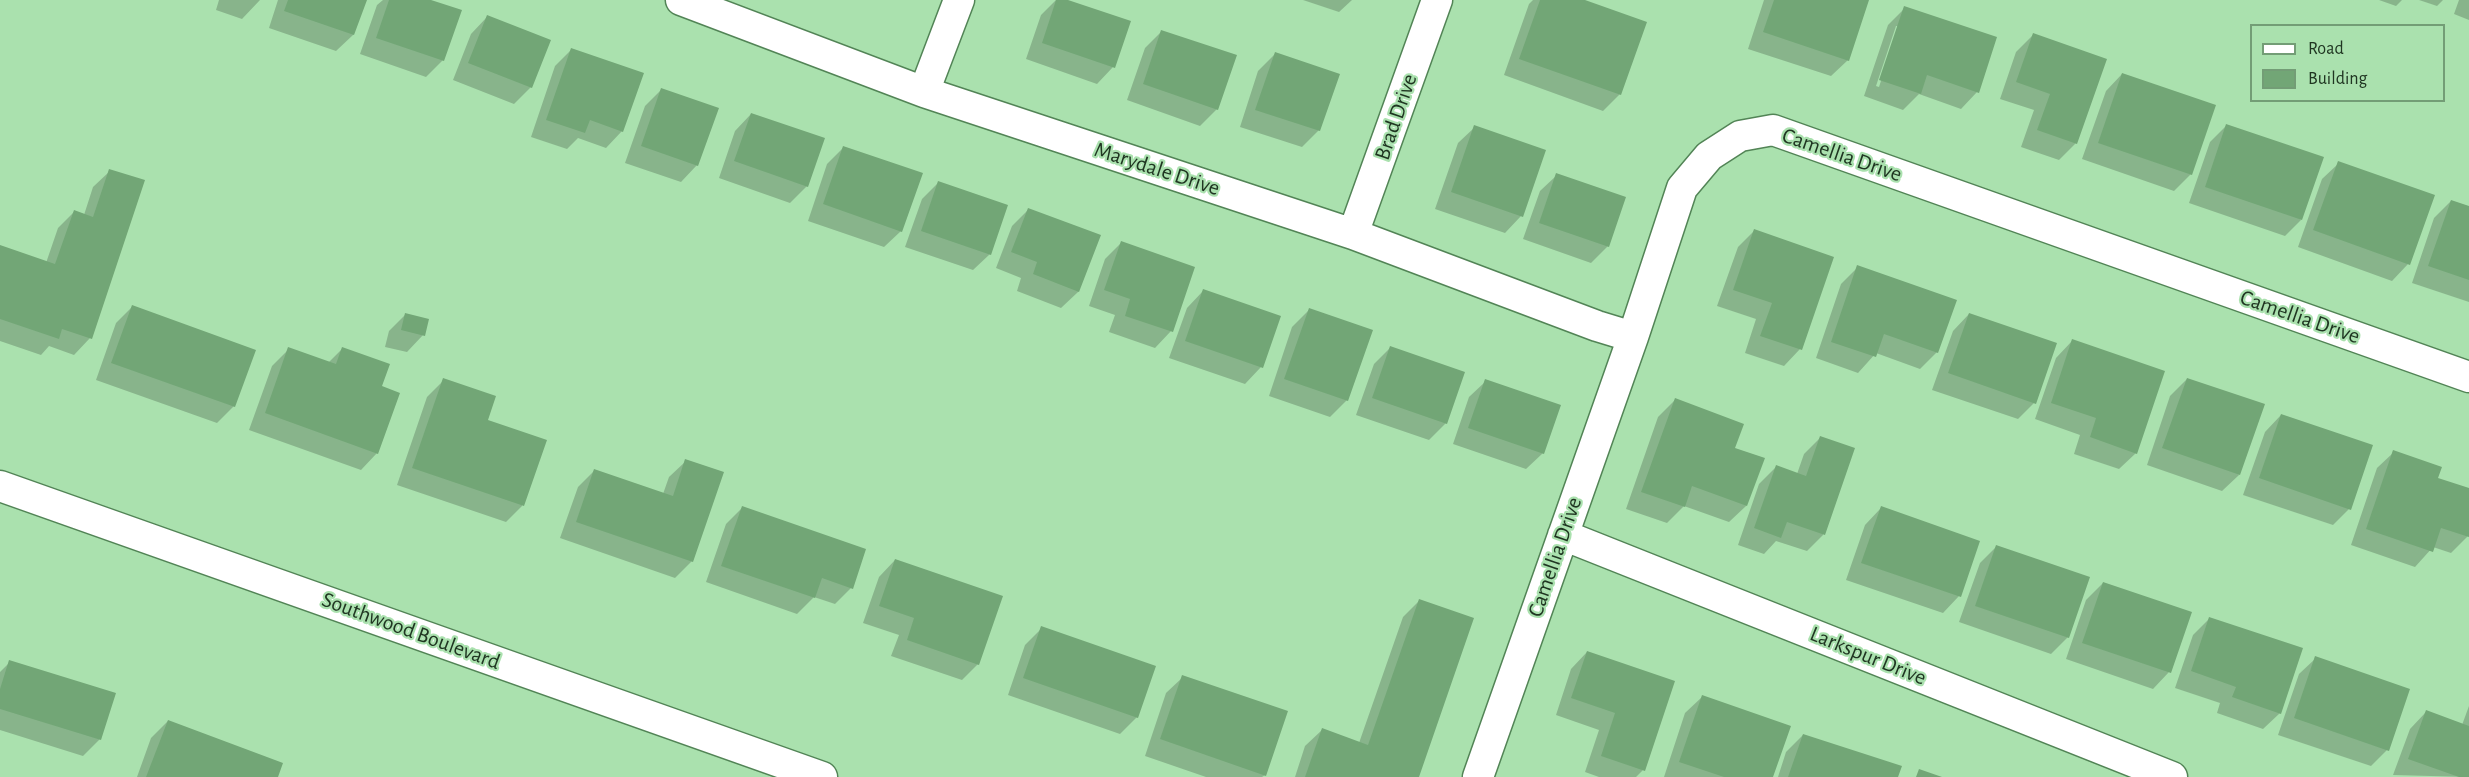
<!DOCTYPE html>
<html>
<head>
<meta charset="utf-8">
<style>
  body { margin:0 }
  #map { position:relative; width:2469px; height:777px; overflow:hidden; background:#aae1ae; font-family:"Alegreya Sans",sans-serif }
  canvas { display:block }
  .legend { position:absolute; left:2250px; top:24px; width:195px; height:78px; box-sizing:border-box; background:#aae1ae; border:2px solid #739d76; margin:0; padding:8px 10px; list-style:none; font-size:18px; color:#203622 }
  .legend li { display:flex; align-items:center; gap:12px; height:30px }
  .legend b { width:30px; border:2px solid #739d76 }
</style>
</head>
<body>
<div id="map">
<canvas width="2469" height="777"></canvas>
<ul class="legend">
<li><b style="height:8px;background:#fff"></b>Road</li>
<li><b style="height:16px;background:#72a676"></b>Building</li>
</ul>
</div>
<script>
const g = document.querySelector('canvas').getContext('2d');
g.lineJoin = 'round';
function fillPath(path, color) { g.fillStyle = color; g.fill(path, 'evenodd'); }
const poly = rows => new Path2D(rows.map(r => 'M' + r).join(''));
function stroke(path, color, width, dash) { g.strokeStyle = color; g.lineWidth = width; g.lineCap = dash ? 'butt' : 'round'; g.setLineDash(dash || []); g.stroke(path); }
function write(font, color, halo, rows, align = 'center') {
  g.font = font + ' "Alegreya Sans",sans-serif'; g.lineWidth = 4.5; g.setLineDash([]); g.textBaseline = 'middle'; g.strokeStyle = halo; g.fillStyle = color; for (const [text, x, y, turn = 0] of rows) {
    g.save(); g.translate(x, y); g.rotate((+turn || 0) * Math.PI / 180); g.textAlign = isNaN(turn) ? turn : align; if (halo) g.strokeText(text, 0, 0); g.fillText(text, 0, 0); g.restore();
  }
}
fillPath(poly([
  [219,0,260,0,242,19,216,10],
  [278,0,365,0,353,35,336,51,269,28],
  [383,0,427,0,443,60,426,77,360,54,377,5],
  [1056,0,1064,0,1113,67,1097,84,1026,59,1041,15],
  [1303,0,1352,0,1339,12],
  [1533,0,1583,0,1620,94,1603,111,1504,75,1529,4],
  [1764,0,1867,0,1848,60,1831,76,1748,49],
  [2379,0,2402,0,2396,6],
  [2419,0,2443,0,2437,6],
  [2459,0,2469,0,2469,20,2454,14],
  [1905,8,1977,92,1961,109,1919,94,1903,110,1864,96,1888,25],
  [1896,26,1899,26,1879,87,1876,86],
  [487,17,531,87,514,104,453,80,471,34],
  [1162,31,1217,109,1200,126,1127,100,1145,48],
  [2033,35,2076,143,2059,160,2021,147,2034,110,2000,99,2016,52],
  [571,50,622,131,606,148,578,138,567,149,531,137,555,66],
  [1275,54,1319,130,1302,147,1240,127,1258,71],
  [2122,74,2191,174,2174,191,2082,159,2106,91],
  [662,89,697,165,681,182,625,163,645,106],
  [751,114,807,186,790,203,719,178,735,131],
  [2227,125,2301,220,2285,236,2189,203,2210,142],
  [1475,127,1521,216,1505,233,1435,209,1458,143],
  [844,147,901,231,884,247,808,221,827,164],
  [2339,163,2408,264,2392,281,2298,247,2322,179],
  [110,171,90,338,74,355,49,346,41,355,0,341,0,247,46,263,58,228,74,212,84,215,93,187],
  [1557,175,1608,246,1591,263,1523,239,1540,191],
  [939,182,990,254,973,270,905,247,922,199],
  [2451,201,2469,208,2469,302,2412,283,2434,218],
  [1028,210,1099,236,1078,292,1061,308,1017,291,1021,278,996,268,1012,226],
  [1755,230,1832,258,1800,349,1784,366,1745,353,1756,319,1717,306,1738,247],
  [1121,243,1171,331,1155,348,1109,332,1115,315,1089,306,1105,259],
  [1858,267,1937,352,1920,369,1876,353,1858,373,1816,358,1841,284],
  [1203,291,1261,367,1245,384,1169,358,1187,308],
  [133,306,234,406,217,423,96,380,116,323],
  [1309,310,1347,400,1330,417,1269,396,1292,327],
  [1969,314,2034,403,2018,419,1932,390,1953,331],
  [405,315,423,335,407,352,385,347,389,331],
  [2072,341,2136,453,2119,469,2074,454,2080,435,2035,419,2056,358],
  [1390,348,1446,423,1429,440,1356,415,1374,364],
  [289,349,328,363,342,349,380,387,377,453,361,470,249,430,272,366],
  [2187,379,2239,475,2222,491,2147,465,2170,396],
  [444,380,486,421,545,441,522,506,506,522,397,485,427,397],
  [1486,381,1543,453,1526,469,1453,444,1469,397],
  [1675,400,1734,449,1746,506,1729,522,1684,506,1667,523,1626,509,1658,417],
  [2281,415,2349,509,2333,525,2243,495,2265,432],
  [1820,438,1853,449,1823,535,1807,551,1776,541,1764,554,1738,545,1759,484,1776,467,1797,474,1804,454],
  [2394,452,2437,479,2469,490,2468,536,2451,553,2433,547,2415,567,2351,545,2377,468],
  [686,461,692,561,675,578,560,538,578,487,595,470,663,494,669,477],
  [742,508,851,588,835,604,814,597,797,614,706,582,726,524],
  [1881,508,1959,596,1943,613,1846,580,1865,525],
  [1996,547,2068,637,2051,654,1959,622,1980,563],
  [895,560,978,664,962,680,891,656,899,635,863,623,879,577],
  [2103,583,2169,672,2153,689,2066,659,2086,600],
  [1419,601,1417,777,1295,777,1305,746,1322,730,1359,743,1403,617],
  [2209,619,2280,713,2263,729,2217,713,2220,703,2175,688,2193,635],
  [1042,628,1137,717,1120,734,1008,695,1025,645],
  [1587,652,1643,770,1636,777,1599,777,1585,772,1599,730,1556,715,1571,669],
  [2316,658,2387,750,2371,766,2278,735,2299,674],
  [10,662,100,739,83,756,0,730,0,672],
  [1183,677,1265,775,1262,777,1206,777,1145,756,1166,693],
  [1702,697,1772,777,1664,777,1685,713],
  [2469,706,2469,777,2393,775,2410,729,2426,712,2462,725],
  [168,721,277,777,137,777,151,738],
  [1803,735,1897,777,1778,777,1786,752]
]), '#0003');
fillPath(poly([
  [288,0,367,0,354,35,284,11],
  [389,0,431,0,462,10,444,61,376,38],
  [1056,0,1068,0,1131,21,1115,68,1042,43],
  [1540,0,1585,0,1647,22,1621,95,1519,59],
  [1774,0,1869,0,1849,61,1763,32],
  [1904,6,1997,37,1979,93,1927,75,1921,94,1879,80],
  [487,15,551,40,532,88,468,63],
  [1161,30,1237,55,1218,110,1143,84],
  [2033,33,2107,59,2077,144,2037,130,2050,94,2016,82],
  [571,48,644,73,623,132,590,120,585,133,546,120],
  [1275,52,1340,74,1320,131,1255,110],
  [2122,73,2216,105,2192,175,2098,143],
  [661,88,719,108,698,166,641,146],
  [751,113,825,138,808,187,734,161],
  [2226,124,2324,157,2302,220,2205,187],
  [1474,125,1546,150,1523,217,1451,192],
  [843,146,923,173,902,232,823,204],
  [2338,161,2435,195,2410,265,2313,230],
  [109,169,145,180,92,339,62,329,59,339,0,319,0,245,55,264,74,210,93,217],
  [1556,173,1626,197,1609,247,1539,223],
  [938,181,1008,205,991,255,921,231],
  [2451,200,2469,206,2469,280,2428,266],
  [1028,208,1101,235,1079,292,1033,274,1037,262,1011,252],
  [1754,229,1834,257,1802,350,1760,336,1772,303,1733,290],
  [1121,241,1195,267,1173,332,1125,316,1130,299,1104,290],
  [1857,265,1957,300,1938,353,1884,334,1876,357,1831,342],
  [1203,289,1281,316,1263,368,1185,341],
  [132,305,256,350,235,407,111,363],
  [1309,308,1373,330,1348,401,1284,379],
  [405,313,429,319,425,336,401,330],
  [1969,313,2057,343,2036,404,1948,373],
  [2072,339,2165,371,2137,454,2090,437,2096,418,2051,403],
  [1390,346,1465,372,1447,424,1372,398],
  [288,347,336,364,342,347,390,364,382,386,400,393,378,454,265,413],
  [443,378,496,396,488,420,547,440,524,506,412,468],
  [2187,378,2265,404,2240,475,2162,448],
  [1485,379,1561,405,1544,454,1468,428],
  [1675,398,1744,424,1735,448,1765,458,1747,506,1692,486,1685,507,1641,492],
  [2281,414,2373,445,2351,510,2259,478],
  [1820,436,1855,448,1825,535,1787,522,1781,538,1754,528,1776,465,1806,476],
  [2393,450,2442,467,2438,478,2469,488,2469,537,2441,528,2433,552,2366,529],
  [685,459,724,472,693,562,576,522,594,469,673,496],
  [742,506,866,549,853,589,822,578,815,598,721,566],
  [1881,506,1980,541,1961,597,1861,563],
  [1996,545,2090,577,2069,638,1975,606],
  [895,559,1003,596,979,665,907,640,914,618,879,606],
  [2103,582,2192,612,2171,673,2082,643],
  [1419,599,1474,618,1419,777,1305,777,1322,728,1368,745],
  [2209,617,2303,648,2281,714,2232,697,2236,687,2191,671],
  [1041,626,1156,666,1138,718,1023,678],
  [1587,651,1675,681,1645,771,1601,756,1615,713,1571,698],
  [2315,656,2410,689,2389,751,2294,718],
  [9,660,116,693,101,740,0,709,0,689],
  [1182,675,1288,711,1266,776,1160,739],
  [1702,695,1791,726,1773,777,1724,777,1679,762],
  [2426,710,2469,726,2469,777,2459,777,2408,759],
  [168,720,283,763,278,777,146,777],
  [1803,734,1902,766,1898,777,1788,777],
  [1919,769,1942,777,1916,777]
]), '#72a676');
const minor = poly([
  [681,0,924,92,1353,234,1597,326,1633,337],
  [924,92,959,0],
  [1353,234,1437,0],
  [0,486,822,777],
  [1563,535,2172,777],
  [1478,777,1633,337,1682,188,1709,156,1740,136,1773,130,2469,377]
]);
stroke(minor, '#528456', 33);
stroke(minor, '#fff', 30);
write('22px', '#203622', '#aae1ae', [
  ["Brad Drive",1396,117,-71],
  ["Camellia Drive",1842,155,19],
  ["Marydale Drive",1157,169,18],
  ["Camellia Drive",2300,317,19],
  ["Camellia Drive",1555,557,-71],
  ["Southwood Boulevard",411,631,20],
  ["Larkspur Drive",1868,656,22]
]);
</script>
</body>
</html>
